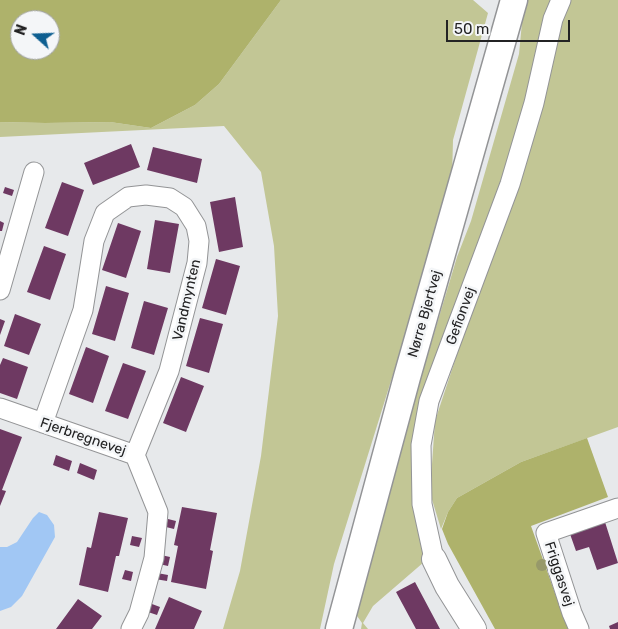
<!DOCTYPE html>
<html>
<head>
<meta charset="utf-8">
<style>
  body { margin:0 }
  #map { position:relative; width:618px; height:629px; overflow:hidden; background:#e7e9eb; font-family:Rubik,sans-serif }
  canvas { display:block }
  .north { position:absolute; left:10px; top:10px; width:50px; height:50px; box-sizing:border-box; background:#f4f6f8; border:1px solid #a0a2a3; border-radius:50%; rotate:290deg; font-size:14px; font-weight:700; line-height:20px; text-align:center; color:#232324 }
  .north::after { content:''; display:block; margin:auto; width:18px; height:22px; background:#0e5f91; clip-path:polygon(50% 0,100% 100%,50% 72%,0 100%) }
  .scale { position:absolute; left:446px; top:20px; width:124px; height:22px; box-sizing:border-box; border:2px solid #232324; border-top:0; padding-left:6px; font-size:15px; line-height:18px; white-space:nowrap; color:#232324; -webkit-text-stroke:4px #f4f6f8; paint-order:stroke }
</style>
</head>
<body>
<div id="map">
<canvas width="618" height="629"></canvas>
<div class="north">N</div>
<div class="scale">50 m</div>
</div>
<script>
const g = document.querySelector('canvas').getContext('2d');
g.lineJoin = 'round';
function fillPath(path, color) { g.fillStyle = color; g.fill(path, 'evenodd'); }
const poly = rows => new Path2D(rows.map(r => 'M' + r).join(''));
function stroke(path, color, width, dash) { g.strokeStyle = color; g.lineWidth = width; g.lineCap = dash ? 'butt' : 'round'; g.setLineDash(dash || []); g.stroke(path); }
function write(font, color, halo, rows, align = 'center') {
  g.font = font + ' Rubik,sans-serif'; g.lineWidth = 5; g.setLineDash([]); g.textBaseline = 'middle'; g.strokeStyle = halo; g.fillStyle = color; for (const [text, x, y, turn = 0] of rows) {
    g.save(); g.translate(x, y); g.rotate((+turn || 0) * Math.PI / 180); g.textAlign = isNaN(turn) ? turn : align; if (halo) g.strokeText(text, 0, 0); g.fillText(text, 0, 0); g.restore();
  }
}
fillPath(poly([
  [281,0,473,0,488,13,453,140,452,178,395,368,334,564,320,629,223,629,240,571,261,456,278,316,274,246,261,172,224,126,0,137,0,122,45,123,110,122,151,128,195,105,219,84],
  [527,0,554,0,511,162,428,391,416,506,424,562,373,606,363,623,368,629,361,629,362,623,355,613,407,424,457,257,471,221,519,54,523,12],
  [568,0,618,0,618,427,521,462,457,498,448,512,441,529,430,493,435,421,471,312,554,33]
]), '#c2c695');
fillPath(poly([
  [0,0,281,0,219,84,195,105,151,128,110,122,45,123,0,122],
  [20,20,50,20,50,50,20,50],
  [587,438,608,497,531,526,556,596,571,629,495,629,448,544,442,529,448,512,457,498,521,462]
]), '#aeb26b');
fillPath(poly([
  [39,512,47,515,54,525,55,537,22,596,11,607,0,611,0,547,7,547,17,542,33,518]
]), '#a1c7f4');
fillPath(poly([
  [131,144,140,167,93,185,84,163],
  [153,147,202,159,197,183,147,170],
  [62,182,84,190,68,236,45,228],
  [5,187,14,190,12,196,3,193],
  [235,197,243,247,219,252,210,202],
  [155,220,179,224,170,273,147,269],
  [0,221,4,223,2,231,0,231],
  [118,223,141,231,126,278,102,270],
  [44,246,66,254,50,300,27,292],
  [216,259,240,266,226,315,202,308],
  [106,286,129,293,115,341,92,334],
  [144,301,168,308,154,355,131,348],
  [15,314,41,324,29,355,4,346],
  [200,318,223,324,209,373,186,366],
  [0,319,5,321,0,335],
  [86,347,109,356,93,403,69,394],
  [3,358,28,367,17,399,0,393,0,365],
  [123,363,146,371,128,419,105,411],
  [181,377,204,386,186,432,163,423],
  [0,429,22,437,2,490,6,491,0,506],
  [56,455,72,461,69,471,53,465],
  [80,463,97,470,94,480,77,473],
  [182,507,217,513,210,550,213,551,206,589,171,582,178,546,174,545],
  [99,512,128,518,119,556,116,556,108,592,79,585,87,547,91,548],
  [168,519,176,521,174,529,166,527],
  [605,522,618,563,597,570,589,547,576,551,570,534],
  [132,536,142,538,139,547,130,545],
  [161,555,170,557,168,566,159,564],
  [125,570,133,572,131,581,122,579],
  [157,573,168,575,167,581,155,579],
  [415,582,440,629,416,629,396,592],
  [169,597,202,611,194,629,155,629],
  [78,599,102,616,92,629,56,629],
  [152,604,160,607,157,615,148,612],
  [618,622,618,629,610,629,609,626]
]), '#6e3962');
const minor = poly([
  [0,290,34,172],
  [0,408,135,455,158,512,154,558,139,613,131,629],
  [43,423,83,310,94,241,105,213,128,197,146,195,170,198,184,207,196,226,199,241,197,263,169,371,135,455],
  [434,559,422,504,421,445,429,401,510,184,534,103,553,19,561,0],
  [579,629,572,613,546,533,618,508]
]);
const tertiary = poly([
  [434,559,447,586,474,629]
]);
const secondary = poly([
  [339,629,407,377,514,0]
]);
stroke(minor, '#939496', 21);
stroke(tertiary, '#939496', 26);
stroke(secondary, '#939496', 29);
stroke(minor, '#fff', 19);
stroke(tertiary, '#fff', 24);
stroke(secondary, '#fff', 26);
g.fillStyle = '#97996a';
for (const [x, y] of [
  [542,565]
]) { g.beginPath(); g.arc(x, y, 6, 0, 2 * Math.PI); g.fill(); }
write('14px', '#232324', '#f4f6f8', [
  ["Vandmynten",187,300,-77],
  ["Nørre Bjertvej",425,314,-74],
  ["Gefionvej",461,316,-70],
  ["Fjerbregnevej",83,437,19],
  ["Friggasvej",559,574,72]
]);
</script>
</body>
</html>
